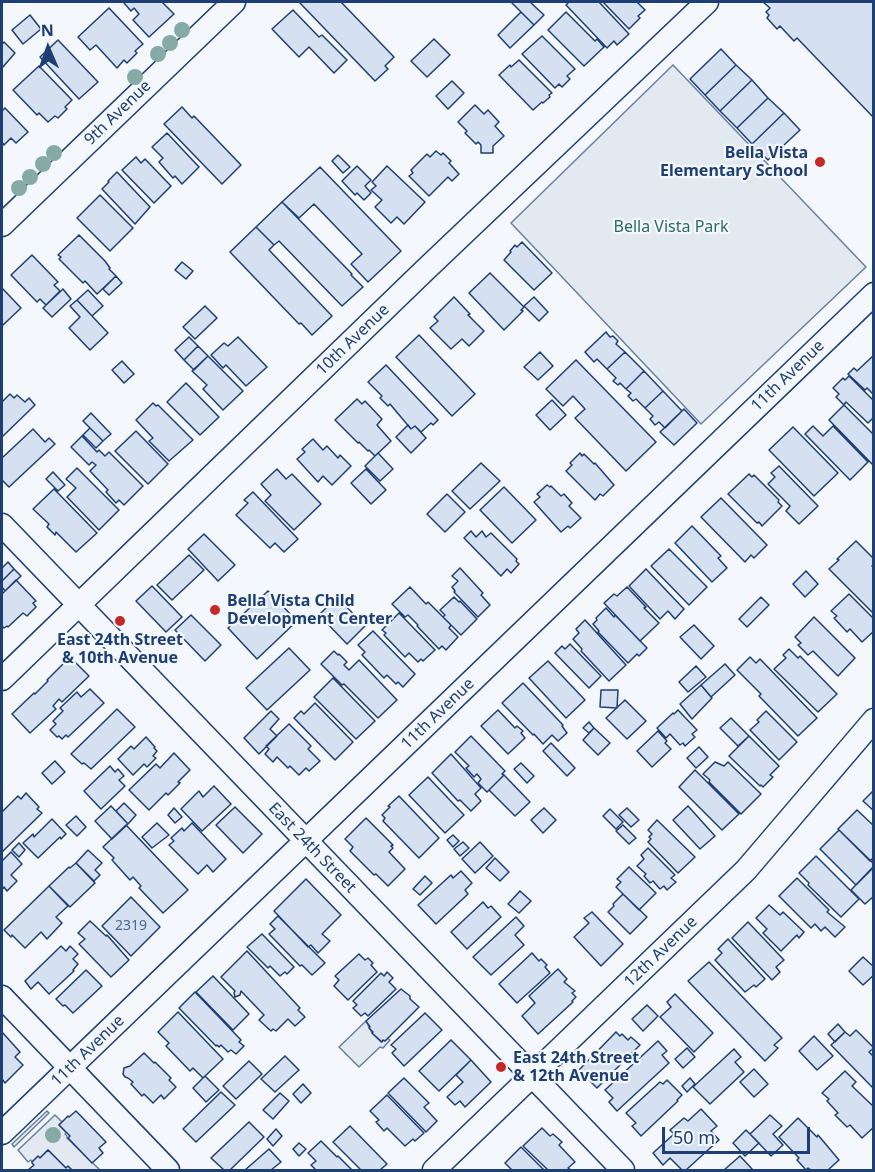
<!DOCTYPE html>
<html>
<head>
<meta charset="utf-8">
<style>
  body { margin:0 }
  #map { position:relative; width:875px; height:1172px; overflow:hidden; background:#f4f7fb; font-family:"Noto Sans",sans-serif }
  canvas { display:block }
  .frame { position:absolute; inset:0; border:3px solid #1d3f73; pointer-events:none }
  .north { position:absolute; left:18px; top:18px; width:60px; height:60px; -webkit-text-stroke:4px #f4f7fb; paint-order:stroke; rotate:358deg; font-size:16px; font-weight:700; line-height:24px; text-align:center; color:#1d3f73 }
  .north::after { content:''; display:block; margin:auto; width:21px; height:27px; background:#1d3f73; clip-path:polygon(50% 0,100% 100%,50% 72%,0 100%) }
  .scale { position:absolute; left:662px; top:1127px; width:148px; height:27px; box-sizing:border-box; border:3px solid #1d3f73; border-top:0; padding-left:8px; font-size:18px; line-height:21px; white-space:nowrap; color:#1d3f73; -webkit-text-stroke:4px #f4f7fb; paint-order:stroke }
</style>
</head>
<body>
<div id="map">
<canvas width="875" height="1172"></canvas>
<div class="frame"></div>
<div class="north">N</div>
<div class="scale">50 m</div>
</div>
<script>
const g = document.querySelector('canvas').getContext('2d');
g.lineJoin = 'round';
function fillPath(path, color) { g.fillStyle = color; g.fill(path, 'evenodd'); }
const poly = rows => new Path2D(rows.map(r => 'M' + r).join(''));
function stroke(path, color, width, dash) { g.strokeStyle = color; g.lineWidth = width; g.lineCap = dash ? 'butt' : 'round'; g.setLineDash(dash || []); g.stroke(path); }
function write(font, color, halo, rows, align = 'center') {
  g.font = font + ' "Noto Sans",sans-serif'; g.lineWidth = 4.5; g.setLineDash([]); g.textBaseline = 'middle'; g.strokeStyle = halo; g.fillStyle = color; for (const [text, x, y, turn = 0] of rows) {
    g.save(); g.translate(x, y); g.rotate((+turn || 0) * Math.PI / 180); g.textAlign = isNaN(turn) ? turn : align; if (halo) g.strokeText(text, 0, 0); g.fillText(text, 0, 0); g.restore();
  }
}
const green = poly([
  [673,65,866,267,701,424,511,223,673,65],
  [366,1021,372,1033,381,1042,387,1038,390,1040,383,1048,380,1047,359,1067,339,1047,366,1021],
  [47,1111,49,1113,14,1147,12,1144,47,1111],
  [55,1115,62,1122,59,1125,66,1132,65,1134,67,1136,67,1138,100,1170,72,1170,68,1167,66,1168,48,1150,40,1158,32,1162,31,1160,28,1162,18,1150,55,1115]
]);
fillPath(green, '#e3e9f0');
stroke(green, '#687fa3', 1.5);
const building = poly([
  [125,2,162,2,174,14,149,37,133,20,139,14,134,8,131,11,124,3,125,2],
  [299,2,341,2,394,57,385,66,388,69,375,81,299,2],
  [511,2,530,2,544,15,534,25,511,2],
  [569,2,599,2,629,34,617,45,614,41,607,48,566,5,569,2],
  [603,2,637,2,645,10,638,16,640,18,629,29,603,2],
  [763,2,874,2,874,118,797,38,794,41,780,26,777,29,767,18,769,15,766,12,770,8,763,2],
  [109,8,143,44,135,51,137,53,127,63,124,60,117,68,96,45,90,50,78,37,109,8],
  [293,10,319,37,322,35,347,60,334,73,309,47,299,57,272,29,293,10],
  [521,12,534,25,510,48,498,35,521,12],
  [566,12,595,41,597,39,604,47,584,66,548,30,566,12],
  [30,15,41,29,23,44,12,30,30,15],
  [542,36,575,69,567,76,570,79,562,87,559,84,555,88,522,54,542,36],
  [434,39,450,55,427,77,411,61,434,39],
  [58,40,98,82,79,99,40,57,58,40],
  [4,42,15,53,2,68,2,44,4,42],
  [721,49,736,65,705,95,690,79,721,49],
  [519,60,552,93,549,95,550,97,543,103,542,102,533,110,499,75,510,65,511,67,519,60],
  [736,65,752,80,720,111,705,95,736,65],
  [39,66,72,100,65,107,67,109,58,118,55,116,48,122,39,113,37,115,13,90,39,66],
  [752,80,768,98,737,128,720,111,752,80],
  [452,81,464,93,448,109,436,96,452,81],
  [768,98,784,113,752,144,737,128,768,98],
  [475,105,484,114,488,110,499,122,495,126,504,136,493,146,493,153,481,153,481,145,478,142,476,144,465,133,467,131,458,122,475,105],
  [182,107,192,118,194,116,241,165,222,184,164,124,182,107],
  [5,108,28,132,16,143,11,138,4,145,2,142,2,111,5,108],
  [784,113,800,130,768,160,752,144,784,113],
  [167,133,199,167,182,184,175,176,173,178,159,162,163,158,152,147,167,133],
  [436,151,441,155,443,153,451,161,449,163,459,174,452,181,448,177,429,196,409,176,413,173,411,170,427,154,430,157,436,151],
  [338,155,350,167,343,173,332,161,338,155],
  [136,157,141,163,145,159,171,186,154,203,122,170,136,157],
  [357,166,371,180,365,186,371,193,364,200,357,193,355,195,342,181,357,166],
  [387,166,425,202,404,224,397,217,391,223,375,207,382,200,371,190,376,186,372,182,387,166],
  [320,167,401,251,368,282,351,264,362,254,314,204,299,218,282,202,320,167],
  [117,172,150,207,135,224,102,189,109,182,108,181,117,172],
  [100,195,133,228,110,251,77,218,100,195],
  [282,202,352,274,351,275,363,287,342,306,279,241,274,245,256,227,282,202],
  [256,227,274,245,269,250,332,316,312,335,301,323,299,324,230,252,256,227],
  [79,235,105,261,110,268,109,269,116,276,97,294,85,281,83,283,59,259,61,257,58,255,79,235],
  [522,242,552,273,534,290,504,260,511,252,510,251,515,245,517,247,522,242],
  [32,255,58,282,54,285,60,291,46,305,40,299,37,302,11,275,32,255],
  [182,262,193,271,186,279,175,270,182,262],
  [490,273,524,307,521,310,523,311,504,330,469,293,490,273],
  [116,276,122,283,109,295,103,289,116,276],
  [2,288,21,308,3,325,2,323,2,288],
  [63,289,71,299,52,317,43,308,63,289],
  [88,290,103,306,92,316,77,300,88,290],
  [454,297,470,314,468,315,484,331,469,346,462,339,451,349,430,328,438,321,434,317,454,297],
  [534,297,548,312,539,321,524,306,534,297],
  [77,300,108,333,90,350,69,328,80,317,70,306,77,300],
  [205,306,217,318,195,339,183,327,205,306],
  [606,332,610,337,613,336,618,341,616,344,625,352,607,369,597,359,594,362,585,352,606,332],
  [419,335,475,394,452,416,396,357,419,335],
  [189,337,198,346,184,360,175,350,189,337],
  [238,337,267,367,246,386,226,365,223,368,211,355,224,343,228,346,238,337],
  [198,346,208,356,194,370,184,360,198,346],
  [540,352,553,366,538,380,524,367,540,352],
  [625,352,644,371,626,389,620,383,618,385,613,381,616,378,607,369,625,352],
  [874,355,874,395,867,388,865,390,848,374,854,368,857,371,874,355],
  [208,356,243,391,223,410,203,389,207,385,192,371,208,356],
  [576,360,656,442,626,471,575,418,585,409,573,396,563,406,546,389,576,360],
  [122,361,134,374,124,383,112,370,122,361],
  [386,365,438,420,433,425,431,423,421,432,415,426,411,429,390,404,388,406,380,398,382,396,368,382,386,365],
  [644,371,663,391,645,408,636,399,633,401,628,396,631,393,626,389,644,371],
  [849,376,874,401,874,417,868,423,846,402,844,405,836,397,839,394,833,388,843,378,845,380,849,376],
  [186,383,219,417,200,435,167,402,186,383],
  [663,391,682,411,665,428,659,422,655,425,650,419,653,416,645,408,663,391],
  [10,394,14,398,17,395,25,402,29,398,35,405,2,437,2,402,10,394],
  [357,399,362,404,365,401,382,419,377,425,391,441,375,456,369,450,368,451,359,442,358,443,335,420,357,399],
  [552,400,566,415,550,430,536,415,552,400],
  [153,403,156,406,158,405,193,440,169,461,149,441,153,438,136,420,153,403],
  [844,405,874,435,874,466,829,420,844,405],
  [684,409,697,423,674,445,660,432,684,409],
  [91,413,111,434,103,441,83,421,91,413],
  [408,425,411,429,415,426,426,438,411,453,396,437,408,425],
  [813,426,823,436,833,426,868,462,850,480,805,434,813,426],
  [793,427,838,473,814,496,769,450,793,427],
  [90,428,103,441,96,448,83,435,90,428],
  [33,429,45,442,49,438,55,444,9,487,2,480,2,458,33,429],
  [136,431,168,464,148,484,115,451,136,431],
  [82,436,97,452,99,450,105,456,109,452,143,486,124,505,119,500,116,503,106,492,108,490,90,471,96,465,92,462,89,465,71,447,82,436],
  [313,439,323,450,327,446,338,458,340,455,351,466,332,485,323,476,318,482,297,459,305,452,302,449,313,439],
  [378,453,393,469,380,481,365,466,378,453],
  [580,453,582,456,584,454,594,464,595,463,614,485,603,496,600,494,595,500,566,471,572,465,570,463,580,453],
  [481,463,500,481,470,509,452,491,481,463],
  [779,466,818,506,799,524,786,511,790,506,768,484,775,477,771,473,779,466],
  [77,468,119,510,99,530,67,497,76,488,66,479,77,468],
  [277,469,286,479,292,474,321,504,294,530,265,501,271,495,261,484,277,469],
  [366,469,386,490,371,504,351,483,366,469],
  [53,472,65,485,58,491,46,479,53,472],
  [749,474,752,477,754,475,779,500,778,502,782,506,762,526,759,522,757,523,728,494,749,474],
  [547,485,550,487,551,486,561,496,564,494,572,503,569,506,581,518,570,528,568,526,561,532,534,502,540,497,537,494,547,485],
  [504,487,536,520,512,543,480,510,504,487],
  [54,489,97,533,76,552,56,532,55,535,47,527,49,524,33,509,54,489],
  [253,492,298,539,284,552,275,543,270,548,236,515,248,503,244,500,253,492],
  [447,494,465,512,445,532,427,514,447,494],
  [721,498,767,545,754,558,751,555,745,562,701,517,721,498],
  [692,526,721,556,718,558,727,568,712,582,675,543,692,526],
  [471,531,476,537,482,531,486,537,491,533,517,559,516,561,519,564,511,573,507,569,501,576,464,538,471,531],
  [204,534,235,565,218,581,188,549,204,534],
  [856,541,874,559,874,565,872,566,874,568,874,614,829,569,839,560,837,559,856,541],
  [669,549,707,587,689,605,651,566,669,549],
  [189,555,204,570,172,600,157,585,189,555],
  [8,562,14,569,2,581,2,568,8,562],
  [460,568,483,593,481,595,490,605,478,617,454,592,455,591,452,587,458,581,452,576,460,568],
  [14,569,21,576,5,591,2,587,2,581,14,569],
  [646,569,684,609,675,619,668,611,660,619,629,586,646,569],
  [806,571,818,584,805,597,793,584,806,571],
  [16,580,36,601,33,603,36,607,27,616,23,613,8,627,7,626,4,628,2,626,2,594,16,580],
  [152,586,182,617,166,632,136,601,152,586],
  [410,587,426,604,428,602,451,625,449,628,458,637,446,650,442,646,439,649,417,626,418,625,408,615,405,617,392,604,410,587],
  [627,587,646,607,644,608,659,623,640,641,604,603,614,594,617,596,627,587],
  [268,591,297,621,257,659,228,628,268,591],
  [849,594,874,619,874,631,862,642,850,629,847,632,834,618,837,616,831,611,849,594],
  [337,597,365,626,347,644,319,615,337,597],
  [454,597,459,602,460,601,477,619,461,635,443,617,445,615,440,610,454,597],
  [761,597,769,605,747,627,739,619,761,597],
  [606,608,614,617,615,615,647,648,639,656,637,654,628,663,598,632,599,631,593,624,597,620,596,618,606,608],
  [399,613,435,650,423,661,421,659,418,662,409,653,405,657,384,635,386,633,382,630,399,613],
  [191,615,221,645,205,661,175,630,191,615],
  [814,617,855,658,838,676,813,651,808,655,798,645,801,643,795,637,814,617],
  [585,620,626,665,609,681,581,651,582,649,573,639,579,633,576,629,585,620],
  [694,625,714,646,701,659,680,637,694,625],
  [373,631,415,674,403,687,398,682,396,684,387,675,384,678,362,655,365,652,358,645,373,631],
  [570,644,601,676,589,688,555,653,562,646,565,649,570,644],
  [289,648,310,670,267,710,246,688,289,648],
  [789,649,798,658,800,656,837,694,818,712,774,669,786,658,783,655,789,649],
  [334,651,338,655,339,654,347,662,344,665,349,670,359,660,397,700,378,718,344,684,342,685,321,664,334,651],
  [70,657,89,676,62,702,59,699,53,706,56,709,30,733,12,714,34,693,35,694,48,681,47,680,70,657],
  [750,657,756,663,760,659,817,718,798,736,759,696,761,694,737,670,750,657],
  [548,661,585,700,566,718,529,678,548,661],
  [725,664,735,675,711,697,701,685,725,664],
  [696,666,706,677,688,692,679,682,696,666],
  [333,678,375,721,356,739,314,697,333,678],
  [523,683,563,725,562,726,567,733,558,741,552,735,543,744,534,734,533,735,502,703,523,683],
  [701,685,712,698,692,719,680,704,701,685],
  [90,689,104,703,68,737,66,735,62,739,59,736,57,737,50,730,56,724,53,721,63,711,60,708,77,692,81,697,90,689],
  [601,690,618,690,617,708,600,707,601,690],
  [625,700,646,721,627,739,606,718,625,700],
  [315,703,353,742,335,760,294,718,301,711,304,714,315,703],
  [117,709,135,727,91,769,84,763,82,764,71,754,117,709],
  [498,710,515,728,517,726,523,731,521,733,525,738,508,754,481,726,498,710],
  [678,710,697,730,692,734,695,737,685,746,683,743,680,745,670,734,666,738,657,728,673,713,674,714,678,710],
  [271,711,279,719,270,729,277,736,259,754,244,738,271,711],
  [766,711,797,742,779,760,750,730,759,722,757,720,766,711],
  [731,718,749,736,738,746,720,728,731,718],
  [589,722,594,728,589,733,583,728,589,722],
  [289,724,311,746,308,749,320,761,309,771,306,768,299,775,290,766,288,768,277,757,273,762,265,754,269,749,266,746,289,724],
  [594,728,610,743,598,755,583,740,594,728],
  [658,731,667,741,665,743,671,749,652,767,637,751,658,731],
  [471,736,505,771,502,774,504,775,487,792,478,783,481,779,477,774,474,777,466,768,469,766,455,752,471,736],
  [749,736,779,766,770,775,773,777,763,787,761,785,760,786,729,756,749,736],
  [146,737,155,747,154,748,157,751,153,756,156,758,147,767,144,764,133,775,118,759,131,746,134,749,146,737],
  [551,743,575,768,567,776,543,751,551,743],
  [699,747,708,757,696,768,687,758,699,747],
  [174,753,190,770,178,782,180,783,168,795,166,793,149,810,129,790,156,764,160,768,174,753],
  [451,754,481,788,475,794,481,801,471,811,460,800,458,801,432,773,451,754],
  [55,761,65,772,52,784,42,773,55,761],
  [715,762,724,766,728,762,761,794,741,814,709,782,710,780,703,774,715,762],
  [521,763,534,776,527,783,514,769,521,763],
  [110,766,115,772,118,769,124,776,119,780,125,786,101,809,84,791,110,766],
  [695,770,739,814,722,830,679,787,695,770],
  [504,775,530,802,515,816,489,790,504,775],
  [428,777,464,815,445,833,409,795,428,777],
  [214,786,231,804,202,831,181,809,199,791,203,797,214,786],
  [874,790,874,811,863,801,874,790],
  [26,793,39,807,37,809,42,813,2,852,2,812,18,796,21,799,26,793],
  [399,796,439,838,419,858,383,821,385,818,382,815,390,807,388,806,399,796],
  [124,803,136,815,128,824,116,811,124,803],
  [111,806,128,824,112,839,95,821,111,806],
  [688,806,715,836,700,849,673,820,688,806],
  [235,807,262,834,243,853,216,825,235,807],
  [174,808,182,817,175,823,168,815,174,808],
  [544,808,556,820,543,833,531,820,544,808],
  [627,808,639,820,631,827,619,815,627,808],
  [610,809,623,822,616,829,603,816,610,809],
  [857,810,874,826,874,860,872,859,870,861,838,829,857,810],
  [76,816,86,827,77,836,66,825,76,816],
  [366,818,393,845,391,846,393,848,389,852,405,869,388,886,376,874,374,875,350,851,353,847,345,839,366,818],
  [52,819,66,834,61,839,60,837,38,858,23,843,33,834,34,837,52,819],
  [657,820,695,857,678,873,648,842,651,839,649,837,652,834,648,830,657,820],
  [157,823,169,835,152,848,142,837,157,823],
  [192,823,226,859,213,872,207,865,198,874,169,845,174,841,171,838,182,828,184,831,192,823],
  [126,825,188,890,163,913,139,888,141,886,133,877,130,880,112,860,114,858,103,847,126,825],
  [623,825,636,838,629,844,616,831,623,825],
  [839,830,874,864,874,867,856,885,820,849,839,830],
  [453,835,459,841,453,847,447,840,453,835],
  [463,842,469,848,460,856,454,849,463,842],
  [480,842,493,856,475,873,462,859,480,842],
  [19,843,25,850,19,857,12,850,19,843],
  [648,848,675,875,671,878,676,882,667,890,664,886,660,889,653,881,650,883,644,876,646,874,637,866,644,859,641,855,648,848],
  [88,850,102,863,95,870,100,875,94,881,76,863,88,850],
  [11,852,22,864,11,875,17,881,7,891,4,887,2,890,2,861,11,852],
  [816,856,859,899,841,917,808,885,809,883,799,873,816,856],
  [495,858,509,872,500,881,486,868,495,858],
  [76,863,95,883,70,907,49,886,69,867,70,868,76,863],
  [629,867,656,893,639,910,616,887,621,882,617,879,629,867],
  [873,867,874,896,865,904,851,890,873,867],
  [461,871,472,883,465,890,468,894,436,924,418,905,451,875,453,878,461,871],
  [425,876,432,883,420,895,413,889,425,876],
  [797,878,829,910,827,912,845,927,835,937,825,927,821,931,815,924,811,928,779,896,797,878],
  [306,879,341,915,322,934,330,941,318,953,311,945,308,947,274,911,306,879],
  [49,886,68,906,56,917,62,923,47,939,41,932,25,948,12,935,11,937,4,930,49,886],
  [520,891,531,901,519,913,508,904,520,891],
  [623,894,647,917,630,934,608,912,614,906,613,904,623,894],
  [131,897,160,927,131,956,102,926,131,897],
  [483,902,488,908,491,906,501,917,467,949,451,932,483,902],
  [769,905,780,915,783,912,804,932,799,938,797,935,781,951,763,933,767,929,756,918,769,905],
  [592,912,623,944,601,966,574,937,589,923,584,918,592,912],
  [278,916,325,963,312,975,302,965,300,966,269,934,275,929,270,924,278,916],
  [516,917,524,926,515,935,524,945,491,975,473,957,516,917],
  [90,921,106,936,107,935,129,960,111,977,79,944,85,939,78,933,90,921],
  [748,922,784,960,776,967,780,972,772,980,732,938,748,922],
  [262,934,294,967,287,974,285,972,280,976,270,966,268,968,247,947,262,934],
  [728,939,765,979,756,987,754,985,745,992,715,960,722,953,718,949,728,939],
  [61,946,66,951,70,946,78,954,73,959,78,964,73,970,74,971,49,994,38,982,31,989,25,981,61,946],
  [247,951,300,1008,298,1010,305,1017,295,1026,288,1019,276,1031,273,1029,271,1031,259,1020,264,1015,241,991,240,995,235,997,234,993,235,991,221,977,247,951],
  [532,953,539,961,541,959,547,965,545,967,550,973,517,1003,499,984,532,953],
  [359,954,365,960,368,958,373,963,371,965,377,972,348,1000,334,986,339,980,335,976,359,954],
  [863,957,874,967,874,975,863,985,849,971,863,957],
  [709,962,782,1038,774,1045,778,1048,765,1061,688,981,709,962],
  [558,969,567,979,564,982,575,991,572,993,576,997,572,1001,573,1002,538,1034,522,1016,535,1003,529,996,558,969],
  [86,970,102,986,73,1013,65,1005,63,1006,56,999,86,970],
  [387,972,393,978,389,982,396,989,368,1016,365,1013,361,1016,353,1008,357,1005,353,1001,381,973,384,976,387,972],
  [213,976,249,1014,233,1030,196,992,213,976],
  [401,989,410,996,410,999,419,1007,385,1041,383,1040,382,1042,372,1033,373,1032,369,1028,370,1027,366,1021,401,989],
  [195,992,241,1040,239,1042,244,1046,236,1054,231,1050,228,1052,221,1045,219,1047,217,1045,216,1046,179,1008,195,992],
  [675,994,713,1033,694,1052,660,1017,671,1007,667,1002,675,994],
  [647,1005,658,1016,643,1031,632,1019,647,1005],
  [178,1012,223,1059,203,1078,193,1068,190,1071,166,1046,169,1043,158,1032,178,1012],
  [425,1013,442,1030,404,1066,392,1053,396,1049,391,1045,425,1013],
  [838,1024,845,1032,835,1042,828,1034,838,1024],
  [856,1030,874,1048,869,1052,874,1057,874,1089,831,1045,845,1032,850,1036,856,1030],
  [2,1032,20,1052,15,1057,23,1065,5,1083,2,1079,2,1032],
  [616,1032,620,1036,622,1034,628,1040,631,1037,640,1045,597,1088,579,1070,616,1032],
  [814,1036,833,1056,817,1070,799,1051,814,1036],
  [451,1040,471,1060,439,1091,419,1071,451,1040],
  [658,1041,667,1051,662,1055,669,1063,617,1111,609,1102,613,1098,605,1090,658,1041],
  [687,1048,695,1057,683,1068,675,1059,687,1048],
  [734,1049,741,1057,735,1062,744,1072,710,1104,693,1087,734,1049],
  [144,1053,154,1063,155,1062,171,1078,169,1080,176,1087,164,1099,161,1095,153,1103,144,1094,142,1096,131,1084,133,1082,128,1078,125,1077,123,1074,124,1068,130,1066,144,1053],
  [285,1056,299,1070,275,1092,261,1079,285,1056],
  [471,1060,491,1082,465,1107,460,1101,455,1105,447,1097,463,1082,456,1075,471,1060],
  [249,1061,262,1074,236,1099,223,1086,249,1061],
  [754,1069,768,1084,754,1097,740,1082,754,1069],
  [845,1071,856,1082,852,1086,874,1107,874,1127,862,1138,850,1125,847,1127,835,1115,838,1113,827,1101,829,1099,822,1093,845,1071],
  [205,1076,219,1090,206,1102,193,1088,205,1076],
  [404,1078,429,1103,424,1107,437,1121,426,1132,388,1093,404,1078],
  [690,1078,695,1084,687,1092,682,1086,690,1078],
  [667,1080,682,1095,677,1100,678,1101,641,1136,632,1126,636,1123,626,1113,660,1082,663,1084,667,1080],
  [303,1084,311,1093,301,1103,293,1094,303,1084],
  [221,1092,235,1105,196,1142,183,1129,221,1092],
  [280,1093,289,1101,273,1119,263,1110,280,1093],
  [387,1095,424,1133,415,1141,413,1139,405,1146,387,1128,384,1131,376,1122,379,1120,370,1111,387,1095],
  [701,1109,717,1126,711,1131,719,1140,686,1170,682,1170,670,1158,663,1165,653,1153,674,1134,670,1130,684,1118,688,1121,701,1109],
  [76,1111,106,1142,99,1148,103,1153,92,1163,68,1138,70,1136,59,1125,68,1116,69,1117,76,1111],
  [770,1115,782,1126,773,1134,783,1145,771,1156,750,1134,770,1115],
  [798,1118,817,1137,818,1135,839,1160,828,1170,811,1170,808,1168,806,1170,797,1160,799,1158,779,1137,798,1118],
  [249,1122,264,1137,230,1170,224,1170,211,1158,249,1122],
  [350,1126,387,1164,380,1170,361,1170,333,1142,350,1126],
  [542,1128,550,1136,553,1134,562,1142,559,1145,575,1162,568,1168,571,1170,548,1170,523,1146,542,1128],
  [276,1129,282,1136,273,1146,267,1139,276,1129],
  [746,1130,759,1143,745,1156,733,1143,746,1130],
  [321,1141,337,1157,338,1156,352,1170,316,1170,311,1165,316,1161,308,1153,321,1141],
  [299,1143,306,1149,299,1156,293,1149,299,1143],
  [521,1147,544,1170,512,1170,505,1163,521,1147],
  [269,1149,281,1162,271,1170,245,1170,269,1149],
  [48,1150,66,1168,68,1166,72,1170,28,1170,34,1165,32,1163,32,1162,38,1156,40,1158,48,1150],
  [740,1156,753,1170,724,1170,740,1156]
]);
fillPath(building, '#d5e0f0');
stroke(building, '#1d3f73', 1.5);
const minor = poly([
  [2,225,234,2],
  [2,525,623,1170],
  [2,679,424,271,707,2],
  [2,997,168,1170],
  [2,1133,874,294],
  [434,1170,746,870,874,720]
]);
stroke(minor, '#1d3f73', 25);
stroke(minor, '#f4f7fb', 22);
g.fillStyle = '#86aba6';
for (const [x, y] of [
  [182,30],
  [170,43],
  [158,54],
  [135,77],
  [54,153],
  [43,164],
  [30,177],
  [19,188],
  [53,1135]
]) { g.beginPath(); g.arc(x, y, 8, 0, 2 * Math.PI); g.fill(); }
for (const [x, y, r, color] of [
  [820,162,6,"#c62828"],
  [215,610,6,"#c62828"],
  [120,621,6,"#c62828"],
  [501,1067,6,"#c62828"]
]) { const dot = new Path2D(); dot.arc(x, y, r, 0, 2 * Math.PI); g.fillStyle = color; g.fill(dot); stroke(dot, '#f4f7fb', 2); }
write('14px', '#4b6792', null, [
  ["2319",131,926]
]);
write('16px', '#1d3f73', '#f4f7fb', [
  ["9th Avenue",118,113,-44],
  ["10th Avenue",353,340,-44],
  ["11th Avenue",788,376,-44],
  ["11th Avenue",438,714,-44],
  ["East 24th Street",312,848,46],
  ["12th Avenue",661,952,-44],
  ["11th Avenue",88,1051,-44]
]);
write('bold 16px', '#1d3f73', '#f4f7fb', [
  ["Bella Vista",808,153,"right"],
  ["Elementary School",808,171,"right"],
  ["Bella Vista Child",227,601],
  ["Development Center",227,619],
  ["East 24th Street",120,640,"center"],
  ["& 10th Avenue",120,658,"center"],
  ["East 24th Street",513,1058],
  ["& 12th Avenue",513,1076]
], 'left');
write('16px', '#2c6c60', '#f4f7fb', [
  ["Bella Vista Park",671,227]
]);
</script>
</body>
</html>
